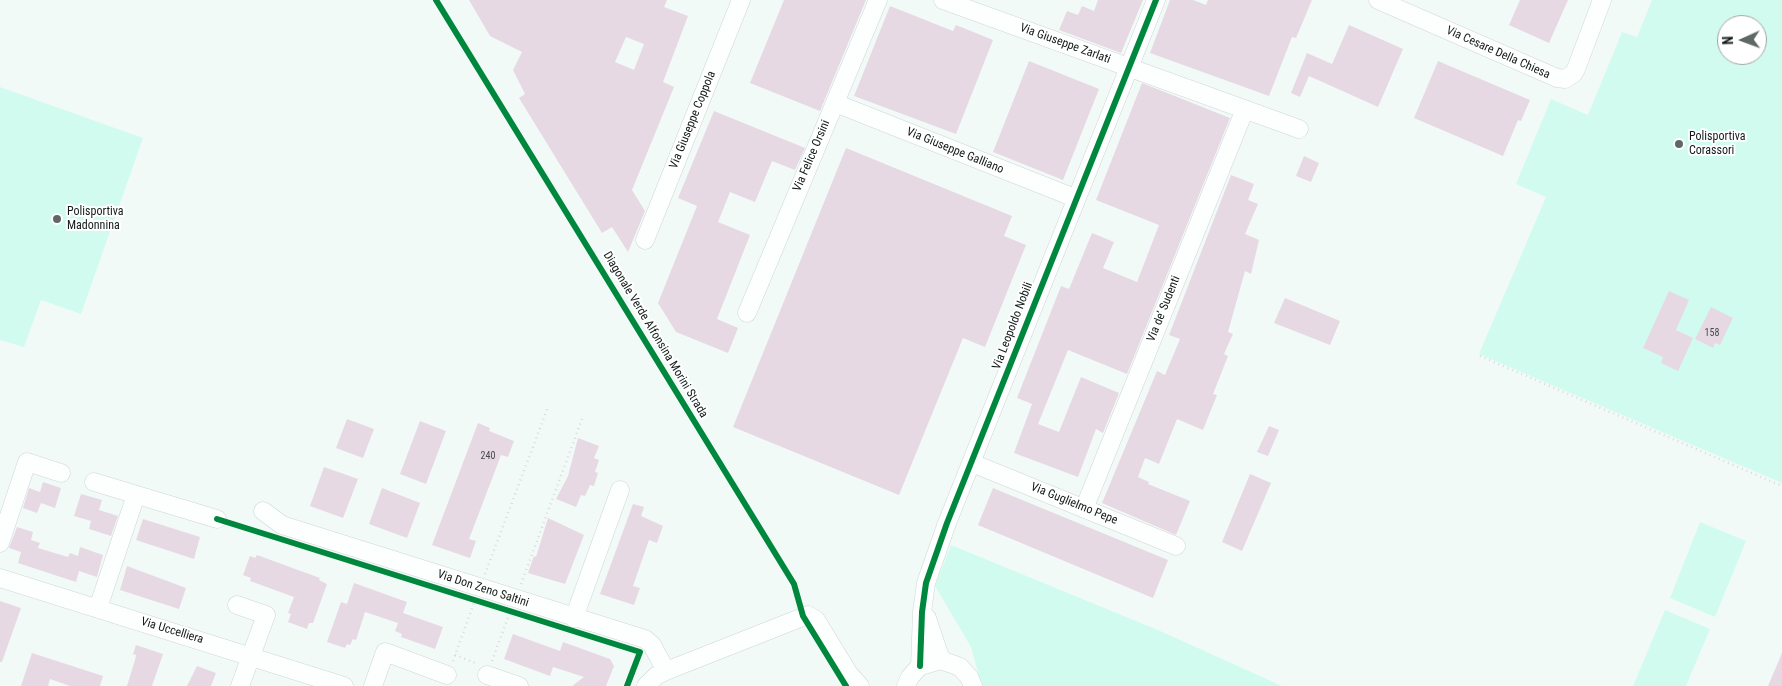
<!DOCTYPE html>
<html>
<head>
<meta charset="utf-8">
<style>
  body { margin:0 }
  #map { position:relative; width:1782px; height:686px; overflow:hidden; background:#f2faf8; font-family:"Roboto Condensed",sans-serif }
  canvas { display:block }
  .north { position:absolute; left:1717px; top:15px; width:50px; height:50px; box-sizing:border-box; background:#fff; border:1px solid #a0a3a3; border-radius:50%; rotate:268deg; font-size:14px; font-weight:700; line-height:20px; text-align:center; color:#111a18 }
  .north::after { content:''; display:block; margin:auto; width:18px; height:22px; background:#606866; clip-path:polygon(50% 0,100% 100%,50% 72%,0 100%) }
</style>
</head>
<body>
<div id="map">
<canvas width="1782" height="686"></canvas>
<div class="north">N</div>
</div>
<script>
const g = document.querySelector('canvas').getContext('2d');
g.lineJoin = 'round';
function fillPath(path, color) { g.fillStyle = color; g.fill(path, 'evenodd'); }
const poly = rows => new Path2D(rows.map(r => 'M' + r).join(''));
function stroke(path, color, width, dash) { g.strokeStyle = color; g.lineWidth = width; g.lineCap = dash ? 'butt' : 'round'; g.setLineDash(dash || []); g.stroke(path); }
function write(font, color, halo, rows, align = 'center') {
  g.font = font + ' "Roboto Condensed",sans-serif'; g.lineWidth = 4; g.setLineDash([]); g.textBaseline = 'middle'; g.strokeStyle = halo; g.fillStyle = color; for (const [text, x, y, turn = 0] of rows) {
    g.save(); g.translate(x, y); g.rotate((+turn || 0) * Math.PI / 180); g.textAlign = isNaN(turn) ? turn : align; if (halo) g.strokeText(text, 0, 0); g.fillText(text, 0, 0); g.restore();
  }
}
fillPath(poly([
  [1652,0,1782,0,1782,483,1479,354,1546,197,1516,184,1551,99,1588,115,1622,32,1637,37],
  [1727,25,1757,25,1757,55,1727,55],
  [0,87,143,138,81,314,41,300,24,347,0,340],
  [1700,522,1746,541,1715,617,1670,598],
  [951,545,1158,630,1282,686,977,686,978,673,971,647,935,586],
  [1665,610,1710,629,1686,686,1633,686]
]), '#d2fbf0');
fillPath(poly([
  [469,0,667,0,664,7,688,16,663,82,674,87,632,190,645,211,628,252,612,227,602,233,519,98,525,94,513,70,522,52,490,36],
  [626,37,644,44,634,70,615,62],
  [784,0,866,0,820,111,750,83],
  [1098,0,1143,0,1121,53,1059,30,1067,11,1078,15,1082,6,1094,11],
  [1170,0,1193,0,1206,5,1208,0,1312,0,1296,38,1292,37,1269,96,1150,53],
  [1520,0,1568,0,1549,43,1509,25],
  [890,6,953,31,956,25,993,40,956,134,854,96],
  [1349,25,1403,49,1378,107,1309,76,1300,97,1291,93,1307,53,1332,64],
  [1029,61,1099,89,1063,180,993,152],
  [1438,61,1530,100,1521,121,1518,120,1503,156,1414,118],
  [1142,83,1230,118,1127,374,1068,350,1038,424,1059,432,1081,377,1119,393,1103,433,1096,429,1078,477,1014,453,1032,404,1017,398,1061,286,1069,289,1092,233,1114,242,1103,268,1137,282,1159,225,1096,200],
  [714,111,805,148,795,170,772,161,755,202,730,192,718,222,750,235,717,319,738,328,728,353,676,332,658,303,697,206,678,198],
  [846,148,1012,216,1004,236,1026,245,985,347,963,338,899,495,733,427],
  [1304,156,1319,163,1311,182,1296,176],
  [1231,175,1254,184,1248,200,1258,204,1245,234,1259,240,1251,274,1245,271,1228,332,1233,334,1224,354,1228,356,1213,394,1217,395,1203,430,1177,419,1159,464,1145,458,1138,477,1149,482,1148,484,1190,501,1176,535,1102,503,1157,371,1165,375,1180,339,1169,335],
  [1669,291,1689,300,1676,330,1693,338,1678,371,1661,363,1663,357,1643,348],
  [1285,298,1340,321,1330,345,1274,323],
  [1711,307,1733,318,1720,345,1715,343,1713,348,1695,339],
  [347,419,374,429,363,458,336,448],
  [420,421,446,431,426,484,400,474],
  [478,423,490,428,489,431,514,441,508,457,501,455,495,471,469,539,476,541,470,558,432,545],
  [1269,426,1279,430,1268,456,1257,452],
  [578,438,599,446,594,458,599,460,595,472,598,473,594,486,590,485,585,496,581,495,576,507,556,499,568,476],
  [324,467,358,479,343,518,310,506],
  [1250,474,1271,483,1242,551,1222,542],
  [43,482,61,488,55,508,41,503,37,513,23,508,29,488,40,492],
  [382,488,420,503,407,538,369,524],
  [993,488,1168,560,1153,598,978,525],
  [81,494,102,500,99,510,118,516,111,536,89,529,91,521,74,516],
  [633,504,644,507,641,516,663,526,657,543,649,540,633,586,640,588,634,605,600,594],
  [548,518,584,535,565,584,528,573,534,556,536,557],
  [143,519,200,537,194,559,136,540],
  [17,527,33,532,31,540,40,543,38,548,68,557,70,553,78,556,80,547,103,555,97,577,79,571,76,582,18,563,21,552,9,548],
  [257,555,320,578,319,580,327,584,313,623,309,623,307,629,288,622,291,614,288,613,294,597,250,581,251,578,243,575,250,556,255,558],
  [127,566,186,588,179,609,120,590],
  [354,583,407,602,403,613,443,627,435,649,401,637,402,634,395,631,398,623,365,612,356,640,353,639,350,645,347,644,345,648,327,642,341,602,347,604],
  [0,601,21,608,2,662,0,662],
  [513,634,560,651,563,642,610,659,614,666,606,686,572,686,584,677,553,667,550,676,504,659],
  [136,645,163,654,152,686,127,686,135,660,136,655,133,654],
  [32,653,103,676,100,686,70,686,50,679,48,686,21,686],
  [1782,653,1782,686,1768,686],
  [197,666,216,673,211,686,187,686]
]), '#e6d9e3');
const minor = poly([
  [943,0,1299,129],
  [1378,0,1557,78,1565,79,1573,74,1576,69,1602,0],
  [835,103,1075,198],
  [645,240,741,0],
  [747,313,878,0],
  [972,463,1176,546],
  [94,482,217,519],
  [1084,509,1245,109],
  [263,511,282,525,645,639,652,645,666,671,656,676,646,686],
  [0,543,27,462,61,473],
  [0,578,344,686],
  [237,605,266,615,240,686],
  [98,608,136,495],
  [574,618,620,490],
  [927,618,941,660],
  [920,666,922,612,926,583,947,523,1156,0],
  [666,671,808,615,816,620,849,674,860,686],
  [487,675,519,686],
  [373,686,385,652,447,675],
  [906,686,910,677,920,666,941,660,960,667,969,677,973,686]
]);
stroke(minor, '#ced7d5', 19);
stroke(poly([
  [1480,356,1782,486],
  [485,574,548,407],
  [521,584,582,419],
  [455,655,478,664],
  [453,661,475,600],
  [492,661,510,612]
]), '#d8dbda', 2.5, [1, 4]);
stroke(minor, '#fdfefe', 18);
stroke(poly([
  [436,0,794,584,803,616,846,686],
  [217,519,640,652,627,686],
  [920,666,922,612,926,583,947,523,1156,0]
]), '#00873e', 6);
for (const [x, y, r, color] of [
  [1679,144,5,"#606866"],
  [57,219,5,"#606866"]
]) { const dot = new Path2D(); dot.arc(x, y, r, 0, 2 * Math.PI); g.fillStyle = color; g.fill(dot); stroke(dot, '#fff', 2); }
write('10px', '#464a4b', null, [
  ["158",1712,333],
  ["240",488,456]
]);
write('12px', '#111a18', '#fff', [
  ["Via Giuseppe Zarlati",1065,44,20],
  ["Via Cesare Della Chiesa",1498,53,24],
  ["Via Giuseppe Coppola",693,120,-68],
  ["Via Giuseppe Galliano",955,151,22],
  ["Via Felice Orsini",812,156,-67],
  ["Via de’ Sudenti",1164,309,-68],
  ["Via Leopoldo Nobili",1013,326,-69],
  ["Diagonale Verde Alfonsina Morini Strada",655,335,59],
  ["Via Guglielmo Pepe",1074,504,22],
  ["Via Don Zeno Saltini",483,589,18],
  ["Via Uccelliera",172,631,17]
]);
write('12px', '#111a18', '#fff', [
  ["Polisportiva",1689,137],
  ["Corassori",1689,151],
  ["Polisportiva",67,212],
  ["Madonnina",67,226]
], 'left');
</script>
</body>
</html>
